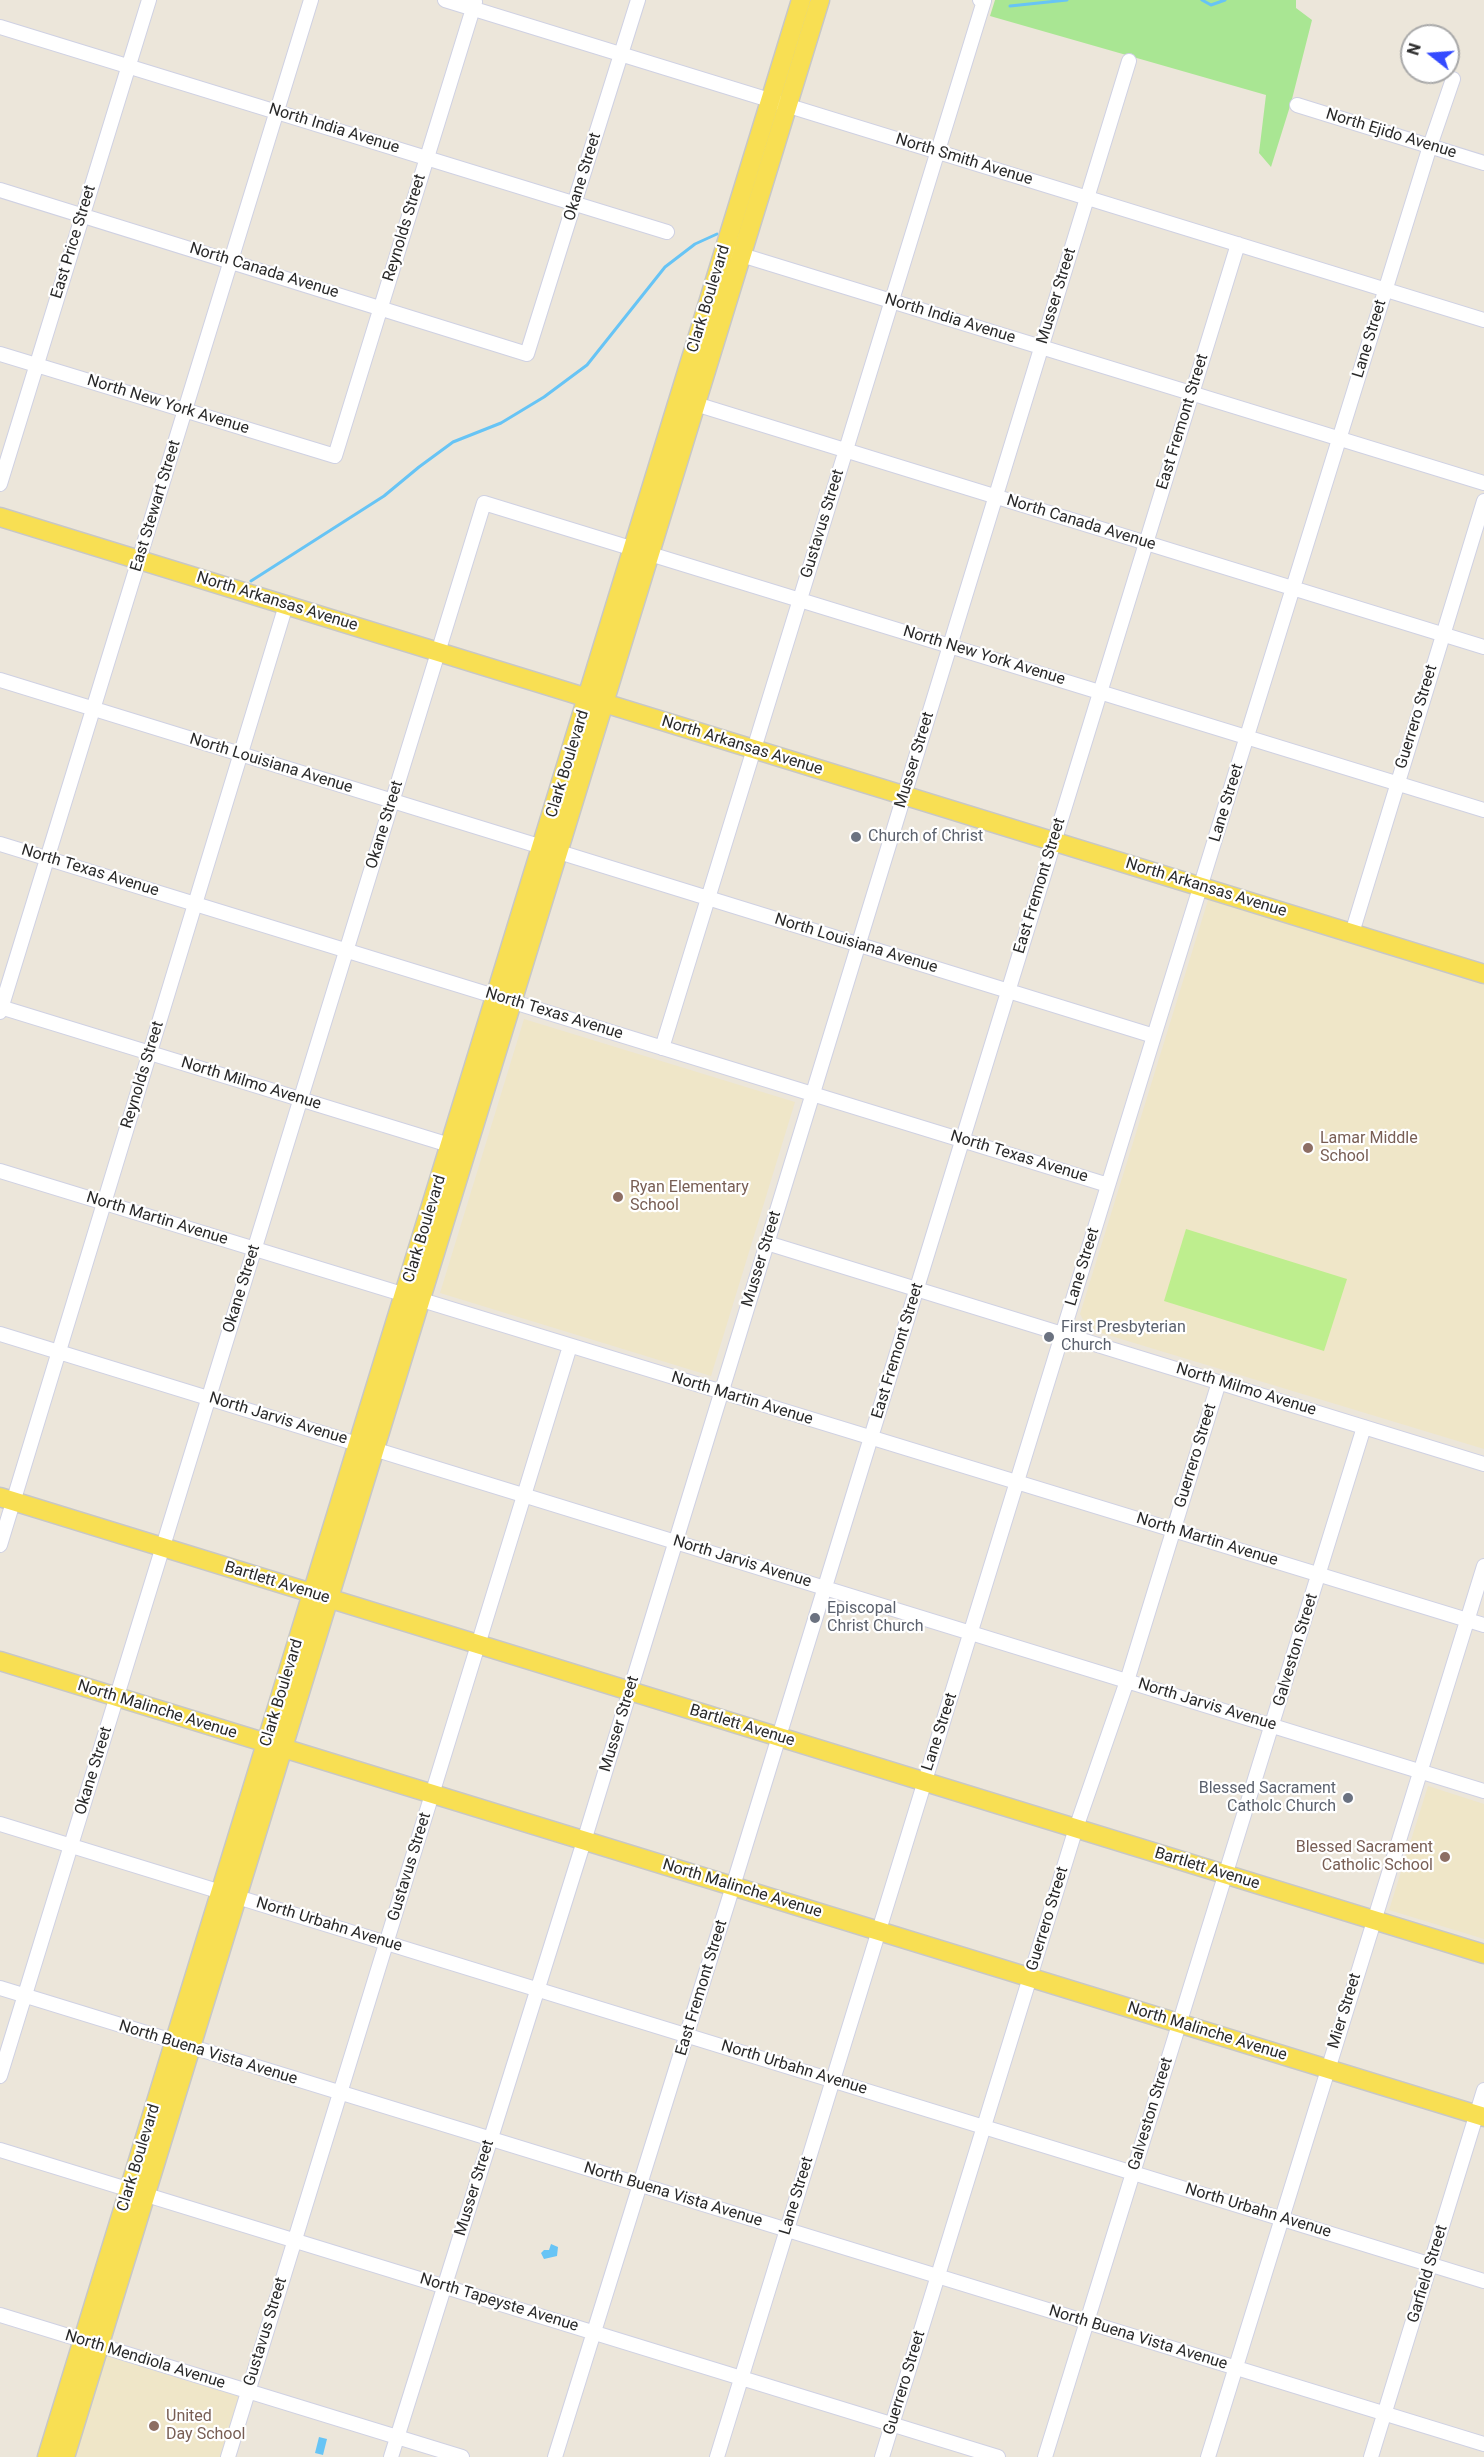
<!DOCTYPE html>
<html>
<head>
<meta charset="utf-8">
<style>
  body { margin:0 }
  #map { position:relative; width:1484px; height:2457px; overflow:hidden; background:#ece6da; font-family:Roboto,sans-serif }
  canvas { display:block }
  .north { position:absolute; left:1400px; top:24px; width:60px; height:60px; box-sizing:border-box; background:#fff; border:2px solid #a9a9a9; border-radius:50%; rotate:287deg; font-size:16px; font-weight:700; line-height:24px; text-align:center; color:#292929 }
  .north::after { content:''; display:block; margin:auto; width:21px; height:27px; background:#344aff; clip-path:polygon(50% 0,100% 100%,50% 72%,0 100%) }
</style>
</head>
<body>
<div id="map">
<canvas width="1484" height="2457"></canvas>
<div class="north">N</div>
</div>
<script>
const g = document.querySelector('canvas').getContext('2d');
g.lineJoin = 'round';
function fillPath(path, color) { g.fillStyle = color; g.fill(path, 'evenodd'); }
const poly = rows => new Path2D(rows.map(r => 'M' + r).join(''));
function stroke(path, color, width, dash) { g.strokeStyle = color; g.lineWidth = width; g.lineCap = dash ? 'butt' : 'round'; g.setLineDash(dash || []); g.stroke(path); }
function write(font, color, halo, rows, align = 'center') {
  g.font = font + ' Roboto,sans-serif'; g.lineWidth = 4.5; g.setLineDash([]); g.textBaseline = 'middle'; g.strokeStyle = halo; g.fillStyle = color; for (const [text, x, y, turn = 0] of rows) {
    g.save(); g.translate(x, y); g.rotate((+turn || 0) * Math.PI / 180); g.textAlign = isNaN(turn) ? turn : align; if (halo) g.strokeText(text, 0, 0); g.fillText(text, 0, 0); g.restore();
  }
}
fillPath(poly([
  [1209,897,1484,983,1484,1449,1088,1329,1080,1314],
  [524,1019,795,1102,711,1376,440,1293],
  [1428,1786,1484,1804,1484,1939,1389,1910],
  [103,2351,235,2392,240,2396,221,2457,69,2457]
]), '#efe6c8');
fillPath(poly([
  [995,0,1296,0,1296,8,1312,20,1291,103,1271,167,1259,153,1266,95,990,16]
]), '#a9e693');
fillPath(poly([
  [1186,1229,1347,1279,1324,1351,1164,1301]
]), '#beee8e');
fillPath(poly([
  [551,2244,558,2247,557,2256,544,2259,541,2253,544,2250,549,2250],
  [319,2437,327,2439,323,2455,315,2453]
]), '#67c4f5');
stroke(poly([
  [1202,0,1211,5,1225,0],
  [1010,6,1067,0],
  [251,581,384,496,419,467,453,442,501,423,544,397,587,365,665,267,695,244,717,234]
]), '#67c4f5', 3);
const minor = poly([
  [445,0,1484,320],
  [0,27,667,232],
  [1297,105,1484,163],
  [0,190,527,354,638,0],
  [735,253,1484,483],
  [0,354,335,456,475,2],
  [689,402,1484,647],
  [0,484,149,0],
  [0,680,542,847],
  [0,844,1108,1185],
  [559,852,1154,1036],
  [1352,933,1484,501],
  [0,1007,456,1147],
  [0,1012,311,0],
  [662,1048,984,1,980,0],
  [0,1171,1484,1625],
  [767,1243,1484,1464],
  [0,1334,1484,1791],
  [0,1545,286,605],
  [0,1824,1484,2281],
  [0,1988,1484,2444],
  [0,2076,484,503,1484,810],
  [0,2150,998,2457],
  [0,2315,462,2457],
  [228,2457,570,1346],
  [391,2457,584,1841,1129,61],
  [555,2457,733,1886,1238,244],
  [717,2457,1154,1036,1430,146,1453,79],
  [882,2457,1076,1828,1127,1681,1219,1382],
  [1045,2457,1364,1427],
  [1208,2457,1484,1566],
  [1371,2457,1484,2090]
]);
const major = poly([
  [0,517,1484,974],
  [0,1497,1484,1954],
  [0,1661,1484,2117],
  [47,2457,801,0],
  [65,2457,820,0]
]);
stroke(minor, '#cfd1e3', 16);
stroke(major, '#c7c7c7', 21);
stroke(minor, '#fff', 14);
stroke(major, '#f8df53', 18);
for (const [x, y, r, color] of [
  [856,837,6,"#6b7280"],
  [1308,1148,6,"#8d6e63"],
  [618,1197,6,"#8d6e63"],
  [1049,1337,6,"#6b7280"],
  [815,1618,6,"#6b7280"],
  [1348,1798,6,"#6b7280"],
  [1445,1857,6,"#8d6e63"],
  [154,2426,6,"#8d6e63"]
]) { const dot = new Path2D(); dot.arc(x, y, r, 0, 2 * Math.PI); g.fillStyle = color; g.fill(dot); stroke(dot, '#fff', 2); }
write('16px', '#292929', '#fff', [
  ["North India Avenue",334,129,17],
  ["North Ejido Avenue",1391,134,17],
  ["North Smith Avenue",964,160,17],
  ["Okane Street",583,177,-73],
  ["Reynolds Street",405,228,-73],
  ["East Price Street",74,242,-73],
  ["North Canada Avenue",264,271,17],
  ["Musser Street",1057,296,-73],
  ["Clark Boulevard",709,299,-73],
  ["North India Avenue",950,319,17],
  ["Lane Street",1370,339,-73],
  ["North New York Avenue",168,405,17],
  ["East Fremont Street",1183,422,-73],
  ["East Stewart Street",156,506,-73],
  ["North Canada Avenue",1081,523,17],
  ["Gustavus Street",823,524,-73],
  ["North Arkansas Avenue",277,602,17],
  ["North New York Avenue",984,656,17],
  ["Guerrero Street",1417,717,-73],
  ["North Arkansas Avenue",742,746,17],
  ["Musser Street",915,760,-73],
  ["North Louisiana Avenue",271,764,17],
  ["Clark Boulevard",568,764,-73],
  ["Lane Street",1227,803,-73],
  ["Okane Street",385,825,-73],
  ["North Texas Avenue",90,871,17],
  ["East Fremont Street",1040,886,-73],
  ["North Arkansas Avenue",1206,888,17],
  ["North Louisiana Avenue",856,944,17],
  ["North Texas Avenue",554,1014,17],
  ["Reynolds Street",143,1075,-73],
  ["North Milmo Avenue",251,1084,17],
  ["North Texas Avenue",1019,1157,17],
  ["North Martin Avenue",157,1219,17],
  ["Clark Boulevard",425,1229,-73],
  ["Musser Street",762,1259,-73],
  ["Lane Street",1083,1267,-73],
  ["Okane Street",242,1289,-73],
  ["East Fremont Street",898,1351,-73],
  ["North Milmo Avenue",1246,1390,17],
  ["North Martin Avenue",742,1399,17],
  ["North Jarvis Avenue",278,1419,17],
  ["Guerrero Street",1196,1456,-73],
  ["North Martin Avenue",1207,1540,17],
  ["North Jarvis Avenue",742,1562,17],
  ["Bartlett Avenue",277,1583,17],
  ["Galveston Street",1296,1650,-73],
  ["Clark Boulevard",282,1693,-73],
  ["North Jarvis Avenue",1207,1705,17],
  ["North Malinche Avenue",157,1710,17],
  ["Musser Street",620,1724,-73],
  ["Bartlett Avenue",742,1726,17],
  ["Lane Street",940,1732,-72],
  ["Okane Street",94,1771,-73],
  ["Gustavus Street",410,1867,-73],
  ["Bartlett Avenue",1207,1869,17],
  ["North Malinche Avenue",742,1889,17],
  ["Guerrero Street",1048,1919,-73],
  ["North Urbahn Avenue",329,1925,17],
  ["East Fremont Street",702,1988,-73],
  ["Mier Street",1345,2011,-73],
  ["North Malinche Avenue",1207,2032,17],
  ["North Buena Vista Avenue",208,2053,17],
  ["North Urbahn Avenue",794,2068,17],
  ["Galveston Street",1151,2114,-73],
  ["Clark Boulevard",139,2158,-73],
  ["Musser Street",475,2188,-73],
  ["North Buena Vista Avenue",673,2195,17],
  ["Lane Street",797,2196,-73],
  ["North Urbahn Avenue",1258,2211,17],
  ["Garfield Street",1428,2274,-73],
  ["North Tapeyste Avenue",499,2303,17],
  ["Gustavus Street",266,2332,-73],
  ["North Buena Vista Avenue",1138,2338,17],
  ["North Mendiola Avenue",145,2360,17],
  ["Guerrero Street",905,2383,-73]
]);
write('16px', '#5b616d', '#fff', [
  ["Church of Christ",868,837],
  ["First Presbyterian",1061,1328],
  ["Church",1061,1346],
  ["Episcopal",827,1609],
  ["Christ Church",827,1627],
  ["Blessed Sacrament",1336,1789,"right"],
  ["Catholc Church",1336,1807,"right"]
], 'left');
write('16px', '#785e54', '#fff', [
  ["Lamar Middle",1320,1139],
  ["School",1320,1157],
  ["Ryan Elementary",630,1188],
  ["School",630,1206],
  ["Blessed Sacrament",1433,1848,"right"],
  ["Catholic School",1433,1866,"right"],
  ["United",166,2417],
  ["Day School",166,2435]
], 'left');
</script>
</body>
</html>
